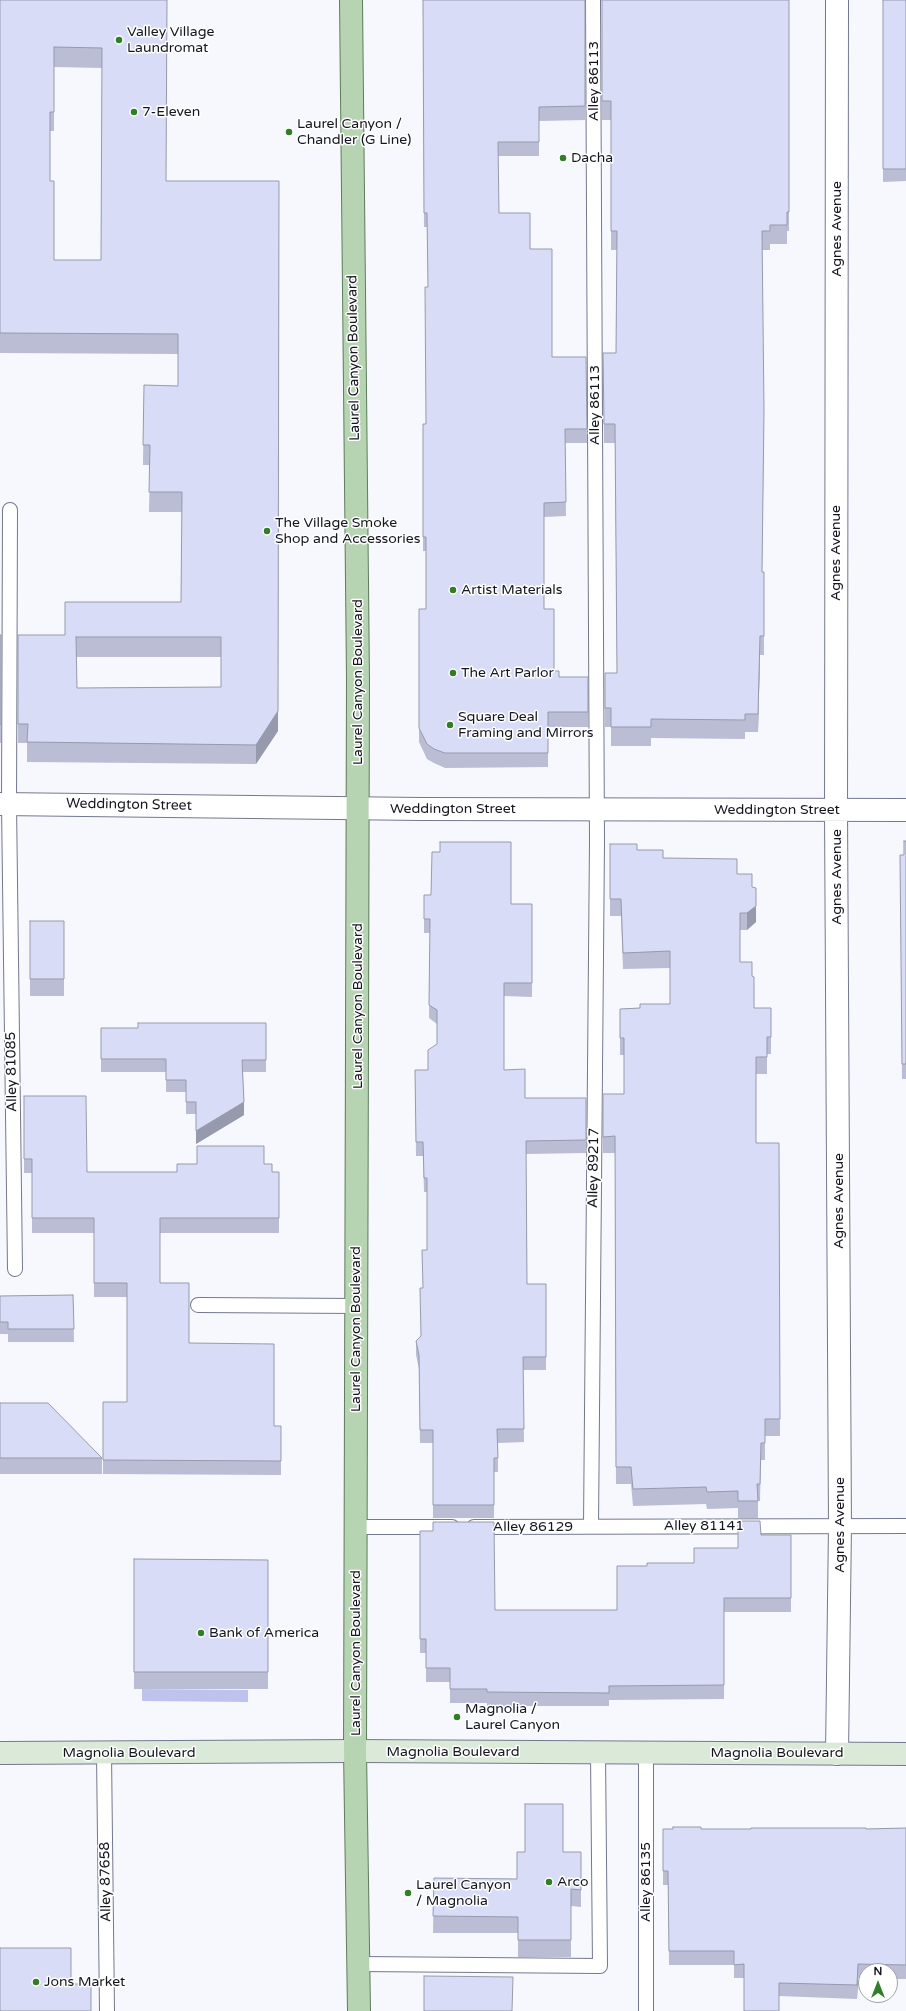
<!DOCTYPE html>
<html>
<head>
<meta charset="utf-8">
<style>
  body { margin:0 }
  #map { position:relative; width:906px; height:2011px; overflow:hidden; background:#f7f8fd; font-family:"Varela Round",sans-serif }
  canvas { display:block }
  .north { position:absolute; left:858px; top:1963px; width:40px; height:40px; box-sizing:border-box; background:#fff; border:1px solid #a1a1a5; border-radius:50%; rotate:0deg; font-size:11px; font-weight:700; line-height:16px; text-align:center; color:#14151e }
  .north::after { content:''; display:block; margin:auto; width:14px; height:18px; background:#327e26; clip-path:polygon(50% 0,100% 100%,50% 72%,0 100%) }
</style>
</head>
<body>
<div id="map">
<canvas width="906" height="2011"></canvas>
<div class="north">N</div>
</div>
<script>
const g = document.querySelector('canvas').getContext('2d');
g.lineJoin = 'round';
function fillPath(path, color) { g.fillStyle = color; g.fill(path, 'evenodd'); }
const poly = rows => new Path2D(rows.map(r => 'M' + r).join(''));
function stroke(path, color, width, dash) { g.strokeStyle = color; g.lineWidth = width; g.lineCap = dash ? 'butt' : 'round'; g.setLineDash(dash || []); g.stroke(path); }
function write(font, color, halo, rows, align = 'center') {
  g.font = font + ' "Varela Round",sans-serif'; g.lineWidth = 3; g.setLineDash([]); g.textBaseline = 'middle'; g.strokeStyle = halo; g.fillStyle = color; for (const [text, x, y, turn = 0] of rows) {
    g.save(); g.translate(x, y); g.rotate((+turn || 0) * Math.PI / 180); g.textAlign = isNaN(turn) ? turn : align; if (halo) g.strokeText(text, 0, 0); g.fillText(text, 0, 0); g.restore();
  }
}
fillPath(poly([
  [142,1689,248,1690,248,1702,142,1701]
]), '#bdc3ed');
const lane = poly([
  [10,510,9,804,15,1269],
  [198,1305,357,1306],
  [591,1526,597,841,593,0],
  [356,1527,452,1527],
  [474,1527,906,1526],
  [104,1753,107,2011],
  [646,1753,646,2011],
  [359,1964,600,1966,598,1753]
]);
const street = poly([
  [837,0,836,810,840,1526,837,1754],
  [0,804,421,809,906,810]
]);
const secondary = poly([
  [0,1753,355,1751,906,1754]
]);
const primary = poly([
  [351,0,358,679,355,1751,359,2011]
]);
stroke(lane, '#74788f', 16);
stroke(street, '#74788f', 24);
stroke(secondary, '#74788f', 24);
stroke(primary, '#5e7d5c', 24);
stroke(lane, '#fff', 14);
stroke(street, '#fff', 22);
stroke(secondary, '#dbe9d8', 22);
stroke(primary, '#b6d3b2', 22);
fillPath(poly([
  [0,0,167,0,166,181,278,731,256,764,27,762,27,743,18,743,18,635,65,635,181,602,182,512,149,512,150,465,143,465,144,385,178,386,178,354,0,353],
  [54,67,102,68,101,260,54,260,50,181,50,131,54,131],
  [76,657,221,657,221,687,77,688],
  [423,0,585,0,585,120,539,121,539,156,498,156,499,213,530,249,552,357,586,357,587,443,565,443,566,516,544,517,544,609,554,671,559,677,588,677,588,727,548,727,548,767,445,768,434,763,427,759,419,742,419,609,426,609,426,551,423,551,423,424,426,424,428,287,427,227,424,227],
  [602,0,789,0,789,231,787,231,787,244,770,244,770,250,762,250,764,429,762,572,764,572,764,655,760,655,758,732,745,732,745,739,651,738,651,746,611,746,611,727,605,727,605,673,617,673,615,443,604,443,603,353,616,353,617,250,611,250,611,120,602,120],
  [883,0,906,0,906,181,883,182],
  [0,635,1,635,1,743,0,743],
  [906,841,906,1079,902,1079,900,855,904,855],
  [610,844,637,850,663,858,737,874,752,887,756,922,747,930,740,930,740,962,752,976,754,1008,771,1008,771,1054,767,1054,767,1074,756,1074,756,1143,779,1143,780,1436,765,1436,765,1460,761,1460,760,1501,758,1501,758,1518,738,1518,738,1508,707,1509,706,1504,633,1506,631,1484,616,1484,615,1153,603,1153,603,1137,624,1094,624,1055,620,1055,620,1009,640,1008,670,1004,670,968,623,969,621,916,610,916],
  [424,895,511,904,532,904,532,997,504,996,504,1070,525,1098,586,1098,586,1153,526,1154,527,1284,546,1284,546,1370,523,1370,524,1442,498,1443,498,1472,494,1472,494,1518,433,1518,433,1443,420,1443,419,1369,416,1355,416,1341,421,1337,423,1288,422,1250,427,1250,427,1192,424,1192,423,1156,416,1156,415,1070,428,1070,437,1044,437,1024,429,1018,430,933,424,933],
  [30,921,64,921,64,996,30,996],
  [266,1023,266,1072,243,1072,244,1115,196,1144,196,1114,186,1114,186,1092,166,1092,166,1072,101,1072,101,1028,138,1028],
  [24,1096,87,1172,177,1172,197,1164,197,1146,264,1164,272,1172,279,1172,279,1233,160,1233,160,1283,189,1343,274,1426,281,1426,281,1475,103,1474,103,1402,127,1402,127,1297,94,1297,94,1233,32,1233,32,1173,24,1173],
  [73,1295,74,1342,8,1342,8,1334,0,1334,0,1296],
  [0,1403,102,1458,102,1474,0,1474],
  [420,1531,495,1610,617,1610,647,1566,694,1563,738,1548,761,1535,791,1535,791,1612,724,1612,724,1699,609,1700,609,1706,487,1706,487,1703,450,1703,450,1682,426,1682,426,1653,420,1653],
  [134,1559,268,1560,268,1689,134,1689],
  [906,1828,906,1979,890,1979,890,1971,866,1971,866,1978,858,1978,857,1999,779,1996,744,1978,734,1978,734,1965,669,1965,668,1885,663,1885,663,1829,866,1829],
  [563,1852,581,1852,581,1907,571,1906,571,1957,518,1957,518,1933,433,1933,434,1878,517,1879]
]), '#babdd4');
fillPath(poly([
  [279,181,278,731,256,764,256,745],
  [760,636,760,655,758,732,758,714],
  [756,906,756,922,747,930,747,913],
  [244,1102,244,1115,196,1144,196,1131],
  [858,1964,858,1978,857,1999,857,1985]
]), '#979aad');
const building = poly([
  [0,0,167,0,166,181,279,181,278,711,256,745,27,742,28,724,18,724,18,635,65,635,65,602,181,602,182,492,149,492,150,445,143,445,144,385,178,386,178,334,0,333,0,0],
  [54,47,102,48,101,260,54,260,54,181,50,181,50,112,54,112,54,47],
  [76,637,221,637,221,687,77,688,76,637],
  [423,0,585,0,585,106,539,107,539,142,498,142,499,213,530,213,530,249,552,249,552,357,586,357,587,429,565,429,566,502,544,503,544,609,554,609,554,671,559,671,559,677,588,677,588,712,548,712,548,753,445,753,434,749,427,744,419,728,419,609,426,609,426,537,423,537,423,424,426,424,425,287,428,287,427,213,424,213,423,0],
  [602,0,789,0,789,212,787,212,787,225,770,225,770,231,762,231,764,410,762,572,764,572,764,636,760,636,758,714,745,714,745,720,651,719,651,727,611,727,611,708,605,708,605,673,617,673,615,424,604,424,603,353,616,353,617,231,611,231,611,101,602,101,602,0],
  [883,0,906,0,906,169,883,169,883,0],
  [0,635,1,635,1,724,0,724,0,635],
  [904,841,906,841,906,1064,902,1064,900,855,904,855,904,841],
  [440,842,511,842,511,904,532,904,532,983,504,983,504,1070,525,1069,525,1098,586,1098,586,1140,526,1141,527,1284,546,1284,546,1357,523,1357,524,1429,497,1429,498,1458,494,1458,494,1505,433,1505,433,1430,420,1430,419,1355,416,1341,421,1336,420,1288,423,1288,422,1250,427,1250,427,1178,424,1178,423,1142,416,1142,415,1070,428,1070,428,1050,437,1044,437,1010,429,1005,430,919,424,919,424,895,431,895,432,852,440,852,440,842],
  [610,844,637,844,637,850,663,850,663,858,737,859,737,874,752,874,752,887,756,888,756,906,747,913,740,913,740,962,752,962,752,976,754,977,754,1008,771,1008,771,1037,767,1037,767,1057,756,1057,756,1143,779,1143,780,1419,765,1419,765,1443,761,1443,760,1484,757,1484,758,1501,738,1501,738,1491,707,1492,706,1487,633,1489,631,1467,616,1467,615,1136,603,1137,603,1094,624,1094,624,1038,620,1038,620,1009,640,1008,640,1004,670,1004,670,951,623,953,621,899,610,899,610,844],
  [30,921,64,921,64,979,30,979,30,921],
  [138,1023,266,1023,266,1060,242,1060,244,1102,196,1131,196,1102,186,1102,186,1080,166,1080,166,1059,101,1059,101,1028,138,1028,138,1023],
  [24,1096,86,1096,87,1172,177,1172,177,1164,197,1164,197,1146,264,1146,264,1164,272,1164,272,1172,279,1172,279,1218,160,1218,160,1283,189,1283,189,1343,274,1344,274,1426,281,1426,281,1461,103,1460,103,1402,127,1402,127,1283,94,1283,94,1218,32,1218,32,1159,24,1159,24,1096],
  [73,1295,74,1329,8,1329,8,1322,0,1322,0,1296,73,1295],
  [0,1403,48,1403,102,1458,0,1458,0,1403],
  [738,1521,760,1521,761,1535,791,1535,791,1598,724,1598,724,1685,609,1686,609,1693,487,1692,487,1689,450,1689,450,1668,426,1668,426,1639,420,1639,420,1531,433,1531,433,1522,494,1522,495,1610,617,1610,617,1566,647,1566,647,1563,694,1563,694,1548,738,1548,738,1521],
  [134,1559,268,1560,268,1672,134,1672,134,1559],
  [525,1804,563,1804,563,1852,581,1852,581,1890,571,1889,571,1940,518,1940,518,1917,433,1916,434,1878,517,1879,517,1852,525,1852,525,1804],
  [673,1827,701,1827,701,1829,751,1829,751,1828,866,1828,866,1829,906,1828,906,1965,858,1964,857,1985,779,1983,779,2011,744,2011,744,1964,734,1965,734,1951,669,1951,668,1871,663,1871,663,1829,673,1829,673,1827],
  [0,1948,71,1948,71,1984,91,1984,91,2011,0,2011,0,1948],
  [424,1976,513,1977,512,2011,424,2011,424,1976]
]);
fillPath(building, '#d8dcf7');
stroke(building, '#979aad', 1);
for (const [x, y, r, color] of [
  [119,40,4,"#327e26"],
  [134,112,4,"#327e26"],
  [289,132,4,"#327e26"],
  [563,158,4,"#327e26"],
  [267,531,4,"#327e26"],
  [453,590,4,"#327e26"],
  [453,673,4,"#327e26"],
  [450,725,4,"#327e26"],
  [201,1633,4,"#327e26"],
  [457,1717,4,"#327e26"],
  [549,1882,4,"#327e26"],
  [408,1893,4,"#327e26"],
  [36,1982,4,"#327e26"]
]) { const dot = new Path2D(); dot.arc(x, y, r, 0, 2 * Math.PI); g.fillStyle = color; g.fill(dot); stroke(dot, '#fff', 1.5); }
write('14px', '#14151e', '#fff', [
  ["Valley Village",127,32],
  ["Laundromat",127,48],
  ["7-Eleven",142,112],
  ["Laurel Canyon /",297,124],
  ["Chandler (G Line)",297,140],
  ["Dacha",571,158],
  ["The Village Smoke",275,523],
  ["Shop and Accessories",275,539],
  ["Artist Materials",461,590],
  ["The Art Parlor",461,673],
  ["Square Deal",458,717],
  ["Framing and Mirrors",458,733],
  ["Bank of America",209,1633],
  ["Magnolia /",465,1709],
  ["Laurel Canyon",465,1725],
  ["Arco",557,1882],
  ["Laurel Canyon",416,1885],
  ["/ Magnolia",416,1901],
  ["Jons Market",44,1982]
], 'left');
write('14px', '#14151e', '#fff', [
  ["Alley 86113",594,81,-90],
  ["Agnes Avenue",837,229,-90],
  ["Laurel Canyon Boulevard",354,358,-91],
  ["Alley 86113",595,405,-90],
  ["Agnes Avenue",836,553,-90],
  ["Laurel Canyon Boulevard",358,682,-90],
  ["Weddington Street",129,805,1],
  ["Weddington Street",453,809],
  ["Weddington Street",777,810],
  ["Agnes Avenue",837,877,-90],
  ["Laurel Canyon Boulevard",358,1006,-90],
  ["Alley 81085",12,1072,-91],
  ["Alley 89217",594,1168,-89],
  ["Agnes Avenue",839,1201,-90],
  ["Laurel Canyon Boulevard",356,1329,-90],
  ["Agnes Avenue",840,1525,-90],
  ["Alley 81141",704,1526],
  ["Alley 86129",533,1527],
  ["Laurel Canyon Boulevard",356,1653,-90],
  ["Magnolia Boulevard",453,1752],
  ["Magnolia Boulevard",129,1753],
  ["Magnolia Boulevard",777,1753],
  ["Alley 87658",106,1882,-91],
  ["Alley 86135",646,1882,-90]
]);
</script>
</body>
</html>
